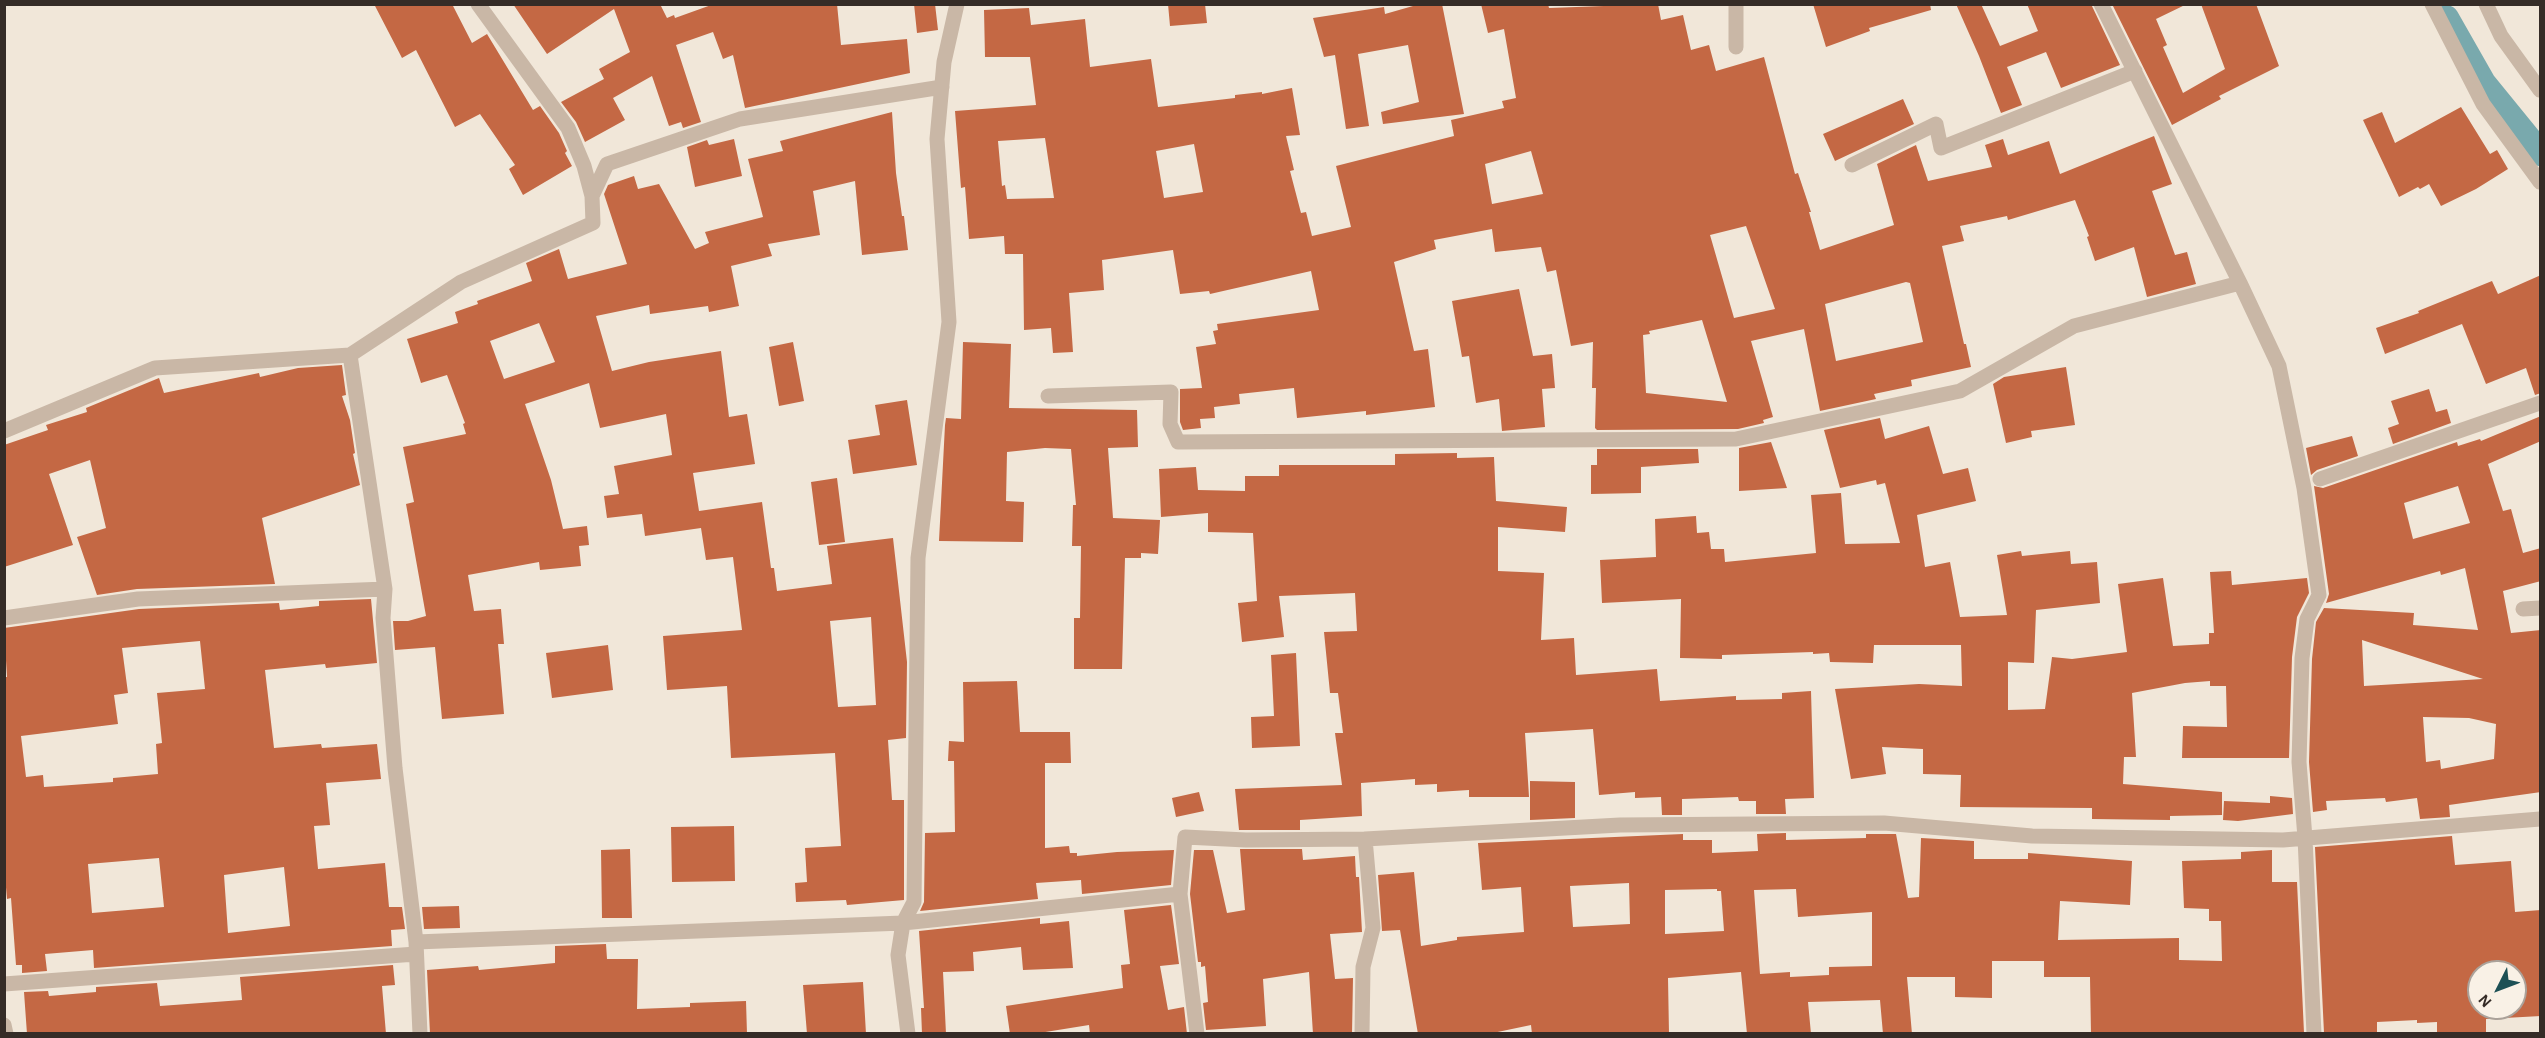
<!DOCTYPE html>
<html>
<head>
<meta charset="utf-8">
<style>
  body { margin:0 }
  #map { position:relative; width:2545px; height:1038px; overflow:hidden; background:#f1e7d9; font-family:"Alegreya Sans",sans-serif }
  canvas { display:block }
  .frame { position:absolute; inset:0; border:6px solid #352c27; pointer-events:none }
  .north { position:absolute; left:2467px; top:960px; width:60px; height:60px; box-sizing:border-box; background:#f9f1e6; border:2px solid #aba29a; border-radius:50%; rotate:228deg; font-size:16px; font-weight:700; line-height:24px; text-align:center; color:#352c27 }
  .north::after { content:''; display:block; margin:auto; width:21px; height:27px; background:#1d5055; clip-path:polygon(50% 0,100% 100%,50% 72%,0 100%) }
</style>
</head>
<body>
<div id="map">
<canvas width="2545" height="1038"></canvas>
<div class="frame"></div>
<div class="north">N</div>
</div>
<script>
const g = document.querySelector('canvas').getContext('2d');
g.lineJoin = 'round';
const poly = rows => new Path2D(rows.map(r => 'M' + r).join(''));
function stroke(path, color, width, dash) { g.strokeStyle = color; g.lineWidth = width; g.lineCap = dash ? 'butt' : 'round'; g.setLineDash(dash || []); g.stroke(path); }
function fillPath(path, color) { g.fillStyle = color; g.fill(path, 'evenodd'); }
stroke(poly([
  [2446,18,2483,83,2540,153]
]), '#79a9ad', 26);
fillPath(poly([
  [374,4,452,4,472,43,487,34,533,110,540,106,559,133,567,151,565,153,572,166,523,195,509,169,515,165,480,114,455,127,416,50,402,58],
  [513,4,660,4,667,18,674,15,675,18,714,4,837,4,841,45,907,39,910,73,745,108,733,55,723,59,713,32,676,45,701,122,683,128,681,122,669,126,652,76,613,98,625,120,585,142,576,122,561,102,604,79,599,69,630,52,614,9,547,54],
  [914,4,935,4,938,30,917,33],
  [1168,4,1205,4,1207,23,1170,26],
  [1420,4,1442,4,1464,114,1383,124,1381,112,1419,102,1408,45,1358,54,1369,126,1346,129,1335,55,1324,57,1313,18,1384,7,1385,14],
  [1481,4,1548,4,1549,8,1658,4,1661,20,1683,15,1691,50,1709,45,1716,71,1764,57,1795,174,1798,173,1811,212,1809,212,1820,250,1894,225,1877,164,1916,145,1928,181,1992,167,1985,145,2003,139,2008,155,2049,141,2060,174,2154,136,2172,184,2152,191,2175,255,2187,252,2196,284,2147,297,2134,247,2095,261,2087,237,2089,236,2075,200,2008,220,2007,216,1960,226,1964,241,1942,246,1964,344,1966,344,1971,367,1911,380,1912,386,1874,394,1876,399,1820,411,1804,329,1751,341,1773,417,1763,420,1764,423,1738,429,1597,430,1595,428,1596,388,1592,388,1593,342,1571,346,1556,270,1547,272,1541,247,1495,252,1492,229,1434,240,1436,249,1394,262,1414,351,1428,349,1435,407,1366,415,1366,411,1297,418,1294,388,1239,394,1240,404,1214,407,1215,418,1200,419,1201,428,1183,430,1180,422,1180,389,1202,388,1196,347,1216,344,1213,331,1218,330,1217,324,1319,310,1311,271,1210,294,1209,291,1180,294,1173,250,1102,260,1104,290,1069,293,1073,352,1053,353,1051,328,1024,330,1023,254,1005,254,1004,236,969,239,965,187,961,188,955,111,1036,105,1030,57,985,57,984,10,1029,8,1031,25,1085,19,1090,67,1151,59,1158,107,1235,98,1235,95,1262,92,1262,94,1292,88,1300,135,1286,136,1294,170,1290,171,1301,213,1306,212,1312,236,1351,227,1336,166,1454,136,1451,120,1504,108,1502,101,1516,98,1504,29,1488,33],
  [1045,138,1054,198,1007,199,1005,185,1002,186,998,141],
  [1194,144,1203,192,1164,198,1156,151],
  [1531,151,1543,194,1492,204,1485,164],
  [1746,226,1775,309,1734,318,1710,235],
  [1906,282,1910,283,1923,342,1836,361,1825,304],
  [1702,320,1727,402,1646,393,1643,335,1650,334,1649,331],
  [1813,4,1930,4,1931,10,1869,28,1870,31,1826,47],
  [1956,4,1981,4,2000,46,2038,31,2027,4,2091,4,2120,65,2061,88,2046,52,2007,67,2022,105,2001,113,1979,56],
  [2112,4,2187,4,2156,19,2167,45,2163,47,2183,93,2225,69,2201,4,2256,4,2279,66,2219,96,2221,99,2172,125],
  [1903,99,1914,124,1835,161,1823,134],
  [2461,107,2490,154,2497,150,2508,169,2476,189,2441,206,2429,184,2420,189,2418,187,2399,197,2363,120,2382,112,2395,143],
  [892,112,896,173,902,216,904,216,908,250,862,255,855,181,813,191,820,235,768,244,772,256,731,266,739,306,709,312,708,306,650,314,649,305,596,316,612,371,649,362,721,351,729,417,747,414,755,464,693,473,699,511,762,502,771,568,774,568,777,591,832,584,827,546,893,538,907,662,906,738,888,740,892,800,904,800,904,900,847,905,846,900,796,902,795,883,807,882,805,848,841,846,835,753,731,758,727,686,667,690,663,636,742,630,733,557,706,560,701,528,645,536,642,514,607,518,604,496,619,494,614,466,672,455,666,414,600,428,589,383,525,404,551,480,563,529,587,526,589,545,579,546,581,566,540,570,539,562,468,575,474,611,501,609,504,644,498,644,504,714,442,719,435,647,395,650,393,621,408,621,426,616,406,504,414,502,403,447,466,434,463,424,465,423,447,375,421,383,407,339,458,323,455,312,478,304,477,301,532,281,526,263,559,249,568,279,627,264,604,194,608,185,634,176,638,189,659,184,695,249,709,243,705,232,763,217,748,159,783,151,780,141],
  [539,323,555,362,504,379,490,341],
  [871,617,876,705,838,707,830,621],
  [734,139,742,176,695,187,687,147,707,140,709,145],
  [2541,275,2541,393,2535,395,2526,368,2486,384,2462,324,2385,354,2376,328,2419,313,2418,311,2492,281,2498,294],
  [1519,289,1533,356,1552,354,1555,388,1542,389,1545,427,1502,431,1499,399,1476,403,1469,356,1462,357,1452,301],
  [793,342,804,401,779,406,769,347],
  [963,342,1011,344,1009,408,1137,410,1138,447,1108,448,1113,518,1160,520,1158,554,1141,553,1141,558,1125,558,1122,669,1074,669,1074,618,1080,618,1081,546,1072,546,1073,505,1076,505,1071,449,1045,448,1007,452,1006,501,1024,502,1023,542,939,541,945,425,946,418,961,419],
  [342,365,346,395,342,396,350,420,355,453,353,454,360,485,262,518,275,584,137,589,97,595,77,537,106,528,90,460,49,474,73,545,4,567,4,445,48,430,46,425,87,412,86,408,159,378,164,393,259,373,260,377,298,368],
  [2066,367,2075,425,2031,431,2032,437,2006,443,1993,384,2004,377],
  [2429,389,2436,412,2447,409,2451,423,2393,444,2388,428,2399,424,2391,401],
  [907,400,917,465,853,474,848,440,880,435,875,405],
  [2541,416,2541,441,2488,464,2503,511,2511,509,2523,553,2541,548,2541,581,2503,591,2511,633,2541,630,2541,792,2449,805,2450,817,2420,819,2417,798,2386,802,2385,798,2326,801,2327,810,2313,812,2309,762,2312,659,2316,622,2324,608,2414,613,2413,625,2478,630,2465,568,2441,575,2440,571,2326,603,2329,594,2314,486,2323,488,2457,442,2458,446,2480,439,2481,441],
  [2458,486,2470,523,2413,539,2404,503],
  [2362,640,2483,679,2364,686],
  [2423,717,2469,718,2496,724,2494,759,2441,769,2440,760,2426,762],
  [1880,418,1885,439,1929,426,1943,474,1968,468,1976,501,1917,515,1925,567,1950,562,1960,617,2007,615,1997,555,2021,551,2022,556,2070,551,2071,564,2097,562,2100,603,2036,610,2034,663,2008,662,2008,710,2045,709,2052,657,2072,659,2127,652,2118,584,2163,578,2173,646,2209,644,2209,633,2214,633,2210,572,2231,571,2232,585,2307,578,2309,593,2297,617,2292,657,2289,758,2182,758,2183,726,2227,727,2226,686,2210,686,2210,681,2185,683,2132,693,2136,757,2124,757,2123,784,2222,792,2222,815,2170,816,2170,820,2092,819,2092,808,1960,807,1961,775,1923,774,1923,749,1882,747,1886,774,1851,779,1835,689,1919,684,1962,686,1961,645,1874,645,1873,663,1830,662,1829,653,1813,654,1813,652,1722,655,1722,659,1680,658,1681,599,1602,603,1600,560,1656,557,1655,519,1696,516,1697,533,1709,532,1711,549,1724,549,1725,562,1816,553,1811,495,1841,493,1845,544,1900,543,1885,483,1877,485,1876,480,1840,488,1824,430],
  [2352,436,2358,456,2317,470,2311,475,2306,448],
  [1771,442,1787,488,1739,491,1739,448],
  [1597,449,1698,449,1699,463,1641,467,1641,493,1591,494,1591,465,1597,465],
  [1457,453,1457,458,1494,457,1496,501,1567,507,1565,532,1498,527,1498,571,1544,573,1541,640,1574,638,1576,675,1657,669,1660,701,1736,696,1736,700,1782,699,1782,693,1811,691,1814,798,1785,799,1786,814,1756,814,1756,801,1739,801,1738,797,1682,799,1682,815,1662,815,1661,797,1635,798,1635,792,1599,795,1593,729,1525,733,1529,797,1469,797,1469,790,1437,792,1437,784,1415,785,1415,779,1361,783,1362,816,1300,820,1300,830,1239,830,1235,789,1342,785,1335,733,1343,733,1338,693,1330,693,1324,632,1357,631,1355,593,1279,596,1284,637,1242,642,1238,603,1257,601,1253,533,1208,532,1208,513,1161,517,1159,469,1196,467,1198,490,1245,491,1245,476,1279,476,1279,465,1395,465,1395,454],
  [837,478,845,542,819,545,811,482],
  [371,599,377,663,326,668,325,664,265,670,274,748,321,744,322,748,377,744,381,779,326,783,330,825,314,826,318,869,385,863,389,907,402,907,405,929,391,930,392,946,94,968,93,950,45,954,47,971,22,973,22,965,16,965,11,898,7,899,4,864,4,677,7,677,4,628,139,609,279,603,280,610,319,606,319,601],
  [200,641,205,689,157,693,162,743,156,744,158,774,113,778,113,782,44,787,43,775,26,777,21,736,118,724,114,695,128,693,122,648],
  [159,858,164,907,92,913,88,864],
  [284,867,290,926,228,933,224,875],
  [608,645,613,690,552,698,546,653],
  [1296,653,1300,746,1252,748,1251,717,1274,716,1271,655],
  [1017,681,1020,732,1070,732,1071,763,1045,763,1045,848,1069,846,1070,853,1077,853,1077,856,1117,852,1174,850,1171,885,1082,894,1081,880,1036,883,1038,899,920,911,924,902,925,833,955,832,954,761,948,761,949,741,964,742,963,682],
  [1530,781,1575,782,1575,818,1530,820],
  [1199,792,1204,811,1176,817,1172,798],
  [2270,796,2292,798,2293,814,2238,821,2223,820,2224,801,2270,803],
  [734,826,735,881,672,882,671,827],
  [1786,833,1786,840,1866,838,1866,834,1896,834,1908,898,1919,897,1921,838,1974,841,1974,859,2028,859,2028,853,2132,861,2130,905,2060,901,2058,940,2179,938,2179,960,2222,961,2221,921,2209,921,2209,909,2184,908,2182,861,2241,859,2241,852,2272,850,2272,882,2297,882,2304,1033,2091,1034,2090,977,2044,977,2044,961,1992,961,1992,998,1955,997,1955,977,1907,977,1912,1034,1883,1034,1880,1000,1808,1002,1811,1034,1747,1034,1741,972,1668,978,1669,1034,1532,1034,1531,1025,1488,1034,1418,1034,1400,930,1382,931,1378,875,1414,872,1421,946,1457,940,1457,937,1524,932,1521,887,1482,890,1478,843,1683,834,1683,840,1712,840,1712,853,1758,851,1757,834],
  [1629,883,1630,924,1573,927,1570,886],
  [1717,889,1717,891,1721,891,1724,931,1665,934,1665,890],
  [1796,889,1798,917,1872,912,1872,966,1829,967,1829,975,1790,977,1790,972,1760,974,1754,890],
  [2452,836,2455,865,2511,861,2515,912,2541,910,2541,1016,2486,1019,2486,1034,2437,1034,2437,1022,2417,1023,2417,1020,2377,1022,2377,1032,2324,1033,2315,847],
  [2479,972,2515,972,2515,1008,2479,1008],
  [630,849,632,918,602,918,601,850],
  [1240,849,1302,849,1303,860,1355,856,1356,877,1359,877,1362,932,1330,934,1335,979,1353,978,1352,1034,1313,1034,1309,972,1263,979,1266,1026,1206,1030,1203,1003,1208,1002,1205,966,1201,967,1201,962,1198,962,1190,894,1194,850,1213,850,1227,913,1245,910],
  [1171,905,1179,964,1160,966,1168,1010,1184,1007,1187,1034,1090,1034,1089,1025,1033,1034,1010,1034,1006,1006,1123,988,1121,965,1130,964,1124,910],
  [459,906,460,928,424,929,422,907],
  [1040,918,1040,924,1069,921,1073,968,1023,970,1021,947,973,952,974,971,943,972,946,1034,922,1034,921,1008,924,1008,919,931],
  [606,944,607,959,638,959,637,1009,690,1007,690,1003,746,1001,747,1034,430,1034,427,970,478,966,479,970,555,963,555,946],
  [393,965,395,985,382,986,386,1034,27,1034,24,992,48,991,49,996,96,992,96,987,157,983,160,1006,242,1000,240,977],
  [863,982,866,1034,807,1034,803,985]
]), '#c46844');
stroke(poly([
  [478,4,568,128,584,166,592,196],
  [2101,4,2240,283,2279,366,2304,488,2319,595,2307,619,2302,658,2299,762,2305,838,2314,1034],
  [2432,4,2483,104,2540,182],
  [2486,4,2501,36,2540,90],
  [1736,47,1736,4],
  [1852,165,1936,124,1941,148,2135,71],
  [350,355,385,589,383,618,395,768,416,942,420,1034],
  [1048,396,1171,392,1170,424,1178,442,1736,439,1960,391,2074,326,2240,283],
  [4,431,155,368,350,355,461,282,593,223,592,196,607,164,740,119,942,87],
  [2320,479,2540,403],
  [2523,609,2540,608],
  [4,618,138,599,385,589],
  [416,942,903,923,1180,894],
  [4,984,416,954],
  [4,1025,6,1034],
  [908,1034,898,955,903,923,914,902,918,558,949,322,937,139,944,62,957,4],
  [1197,1034,1180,894,1185,837,1246,840,1365,839,1620,825,1884,823,2032,836,2283,840,2540,819],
  [1362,1034,1363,967,1373,928,1365,839]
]), '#c9b7a6', 15);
</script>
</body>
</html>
